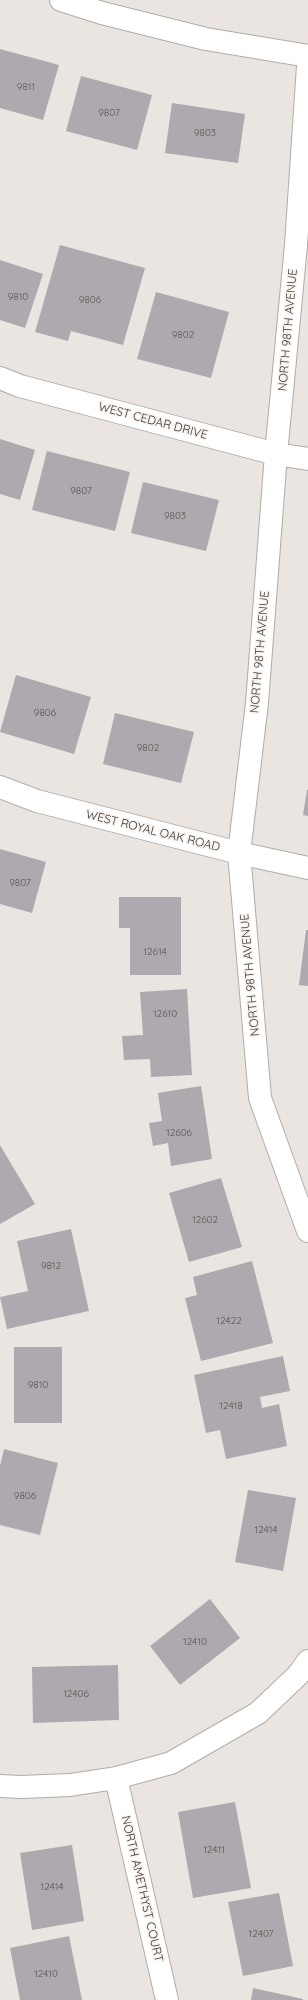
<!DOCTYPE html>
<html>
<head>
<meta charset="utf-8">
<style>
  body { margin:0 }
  canvas { display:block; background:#eae5e1 }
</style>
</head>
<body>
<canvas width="308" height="2000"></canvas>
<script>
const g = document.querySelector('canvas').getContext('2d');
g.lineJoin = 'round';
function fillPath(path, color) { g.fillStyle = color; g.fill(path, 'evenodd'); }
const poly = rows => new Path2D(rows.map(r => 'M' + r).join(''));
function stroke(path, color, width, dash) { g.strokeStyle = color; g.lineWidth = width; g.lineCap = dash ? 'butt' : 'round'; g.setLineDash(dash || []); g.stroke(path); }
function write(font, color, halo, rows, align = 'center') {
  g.font = font + ' Quicksand,sans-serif'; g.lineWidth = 3; g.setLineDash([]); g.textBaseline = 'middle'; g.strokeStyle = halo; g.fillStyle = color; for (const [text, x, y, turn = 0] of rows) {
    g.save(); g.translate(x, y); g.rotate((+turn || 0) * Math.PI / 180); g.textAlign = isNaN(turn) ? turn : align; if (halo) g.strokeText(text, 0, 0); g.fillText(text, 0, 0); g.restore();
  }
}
fillPath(poly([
  [0,49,59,65,43,120,0,108],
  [81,76,152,95,137,150,66,131],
  [172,103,245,114,238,163,165,153],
  [60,245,145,268,123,345,71,331,68,341,35,332],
  [0,260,43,274,25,328,0,320],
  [156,292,229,312,211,378,137,359],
  [0,439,35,450,20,500,0,494],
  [47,451,130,472,115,531,32,510],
  [143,482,219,500,206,551,131,533],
  [16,675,91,697,74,754,0,732],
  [115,713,194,732,181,783,103,764],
  [307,790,308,790,308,816,303,815],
  [0,849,46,862,32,913,0,904],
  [119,897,181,897,181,975,130,975,130,928,119,928],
  [306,930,308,930,308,986,299,985],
  [187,989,192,1075,151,1077,150,1059,124,1060,122,1036,143,1035,140,992],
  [201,1086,212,1159,171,1166,168,1143,153,1146,149,1123,162,1121,158,1093],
  [0,1145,35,1204,0,1224],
  [221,1178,242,1247,189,1262,169,1193],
  [71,1229,89,1311,7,1329,0,1297,28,1291,17,1241],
  [252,1261,273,1343,201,1361,185,1298,197,1295,193,1277],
  [14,1347,62,1347,62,1423,14,1423],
  [283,1356,290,1391,260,1397,262,1408,279,1404,287,1446,226,1459,220,1430,206,1433,194,1375],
  [4,1449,58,1463,40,1535,0,1525,0,1466],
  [248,1490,296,1498,283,1571,235,1562],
  [210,1599,240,1638,180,1685,150,1646],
  [118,1665,119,1720,33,1723,32,1667],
  [235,1802,251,1888,193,1898,178,1812],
  [72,1845,84,1921,32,1930,20,1853],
  [279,1893,293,1966,243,1976,228,1902],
  [69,1936,82,2000,20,2000,10,1948],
  [253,1988,303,1999,303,2000,251,2000]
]), '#aea9ae');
const minor = poly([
  [61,0,102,13,206,39,308,56],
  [308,66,296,245,276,454,257,703,239,853,260,1098,308,1231],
  [0,378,20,386,276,454,308,459],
  [0,787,37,801,239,853,308,868],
  [116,1778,167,2000],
  [0,1786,21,1787,70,1785,116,1778,171,1763,258,1713,298,1675,308,1661]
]);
stroke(minor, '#b1aca7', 24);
stroke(minor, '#fff', 22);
write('10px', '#565352', null, [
  ["9811",26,87],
  ["9807",109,113],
  ["9803",205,133],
  ["9810",18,297],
  ["9806",90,300],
  ["9802",183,335],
  ["9807",81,491],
  ["9803",175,516],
  ["9806",45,713],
  ["9802",148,748],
  ["9807",20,883],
  ["12614",155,952],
  ["12610",165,1014],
  ["12606",179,1133],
  ["12602",205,1220],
  ["9812",51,1266],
  ["12422",229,1321],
  ["9810",38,1385],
  ["12418",231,1406],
  ["9806",25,1496],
  ["12414",266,1530],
  ["12410",195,1642],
  ["12406",76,1694],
  ["12411",214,1850],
  ["12414",52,1887],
  ["12407",261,1934],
  ["12410",46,1974]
]);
write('12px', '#383634', '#f8f2ee', [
  ["NORTH 98TH AVENUE",288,330,-85],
  ["WEST CEDAR DRIVE",153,421,15],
  ["NORTH 98TH AVENUE",260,652,-85],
  ["WEST ROYAL OAK ROAD",153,831,14],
  ["NORTH 98TH AVENUE",250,975,-95],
  ["NORTH AMETHYST COURT",142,1889,77]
]);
</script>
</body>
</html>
